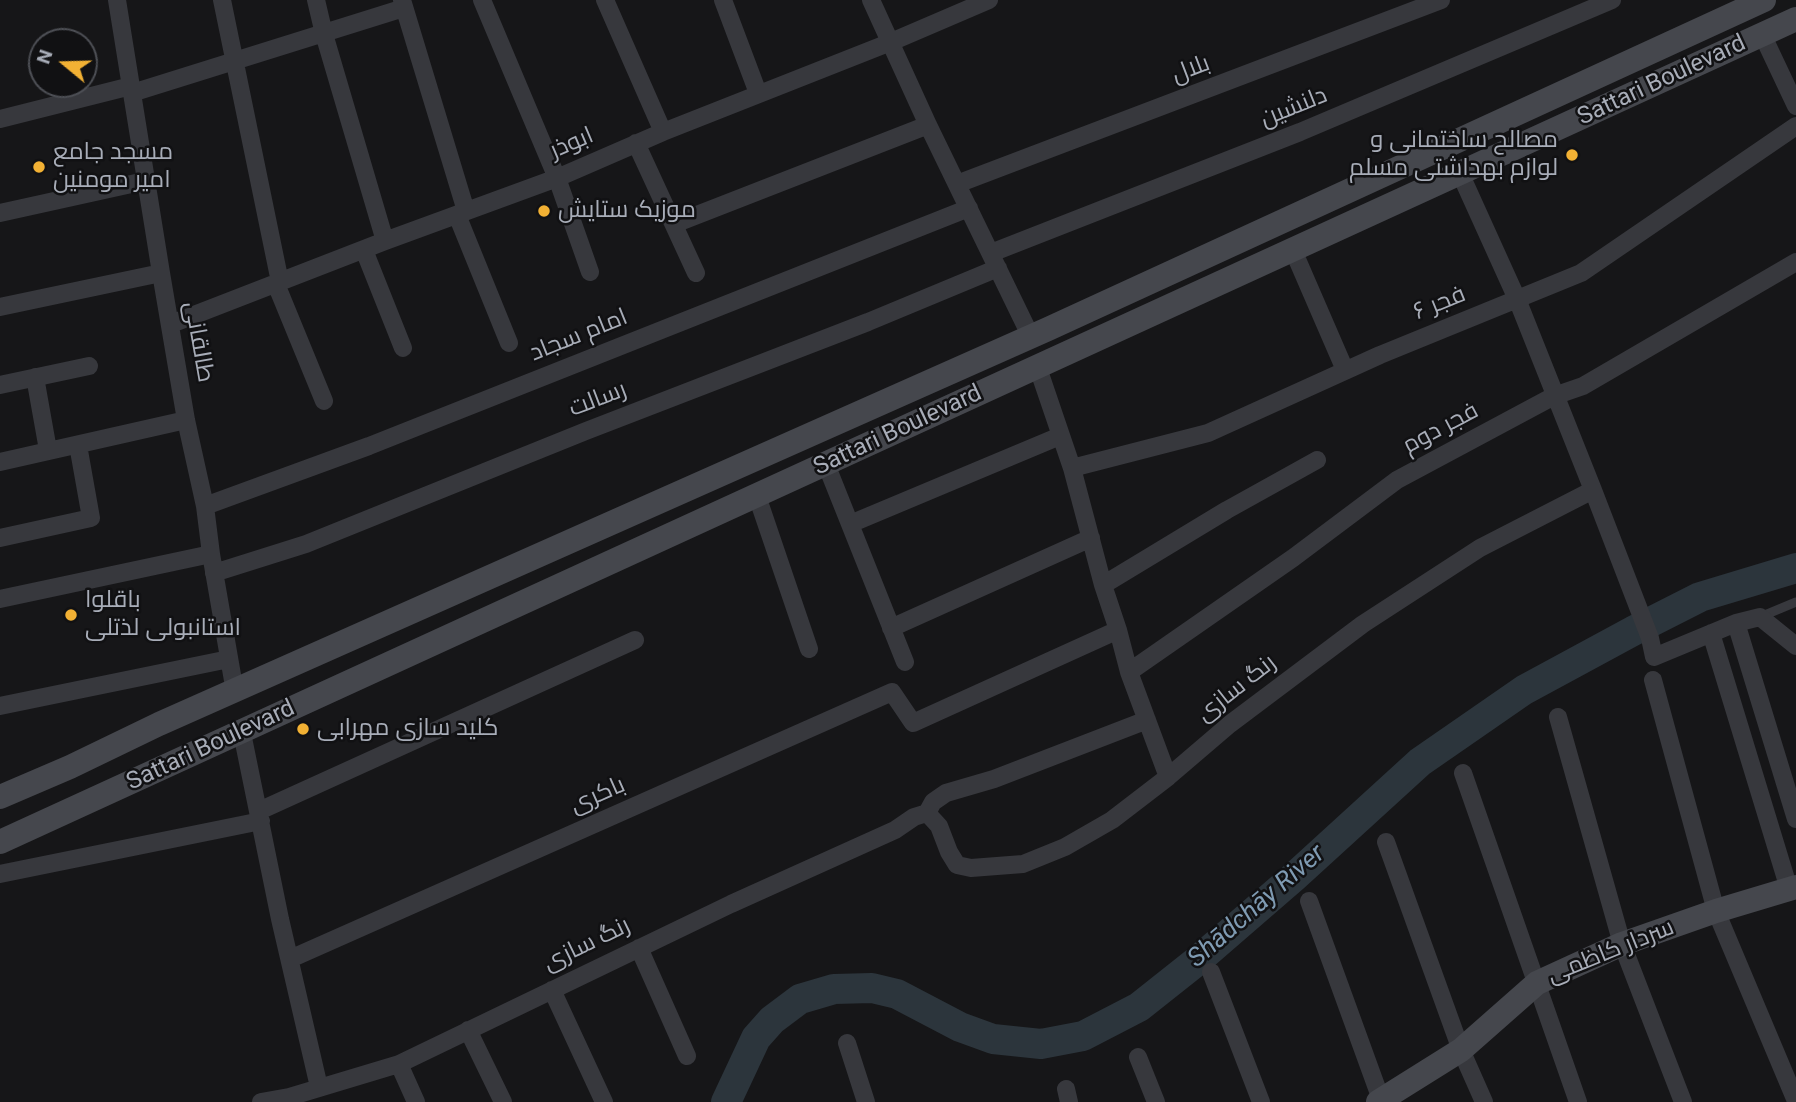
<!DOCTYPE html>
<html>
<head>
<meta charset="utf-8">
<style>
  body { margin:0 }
  #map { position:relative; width:1796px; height:1102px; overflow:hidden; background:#161618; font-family:Roboto,sans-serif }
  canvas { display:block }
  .north { position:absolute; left:28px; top:28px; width:70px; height:70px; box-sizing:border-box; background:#111113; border:2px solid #4d4f55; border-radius:50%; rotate:289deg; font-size:19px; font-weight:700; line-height:28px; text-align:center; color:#a8adb8 }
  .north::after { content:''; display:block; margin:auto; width:24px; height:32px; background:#f2b134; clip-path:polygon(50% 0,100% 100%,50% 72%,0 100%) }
</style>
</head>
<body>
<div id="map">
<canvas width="1796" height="1102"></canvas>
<div class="north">N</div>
</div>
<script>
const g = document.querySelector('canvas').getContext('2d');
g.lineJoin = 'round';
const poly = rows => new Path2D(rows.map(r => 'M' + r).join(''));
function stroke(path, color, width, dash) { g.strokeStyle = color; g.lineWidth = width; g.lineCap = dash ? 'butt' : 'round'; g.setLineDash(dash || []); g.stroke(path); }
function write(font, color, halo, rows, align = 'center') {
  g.font = font + ' Roboto,Cairo,sans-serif'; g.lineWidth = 5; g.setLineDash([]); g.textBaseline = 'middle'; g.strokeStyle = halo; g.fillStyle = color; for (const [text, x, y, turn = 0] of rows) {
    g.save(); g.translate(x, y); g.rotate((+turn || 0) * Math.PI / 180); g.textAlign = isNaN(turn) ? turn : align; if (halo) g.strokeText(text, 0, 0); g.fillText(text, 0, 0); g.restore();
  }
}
stroke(poly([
  [726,1102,756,1038,772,1020,800,999,834,989,872,988,897,994,960,1027,993,1039,1041,1044,1083,1036,1139,1007,1197,961,1294,877,1420,762,1524,690,1633,631,1700,597,1796,568]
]), '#2c353c', 30);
stroke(poly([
  [1760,617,1796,602]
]), '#37383d', 9);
stroke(poly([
  [117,0,161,273,186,420,205,506,211,554,235,692],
  [222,0,280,282],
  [316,0,324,34,385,241],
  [402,0,466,211],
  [482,0,557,178,590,272],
  [605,0,663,132],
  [723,0,758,93],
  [871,0,928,125,1031,337],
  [1762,34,1796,106],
  [132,93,404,8],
  [0,119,131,86],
  [636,143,696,273],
  [1460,173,1517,299,1593,490,1650,638,1654,657,1736,623,1760,617,1796,646],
  [957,184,1441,0],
  [0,213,145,181],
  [457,215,509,343],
  [674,224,928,125],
  [364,250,403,348],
  [1293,250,1345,370],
  [991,253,1300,132,1612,0],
  [276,284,324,401],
  [0,307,161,273],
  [171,324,385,241,557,178,663,132,891,42,989,0],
  [1038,368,1072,468,1103,585,1118,630,1129,672,1168,777],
  [35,377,48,450],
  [0,385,89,366],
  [0,462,186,420],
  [826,464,905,662],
  [1072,468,1208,433,1380,355,1581,273,1796,126],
  [757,496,809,649],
  [205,506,369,446,969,208],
  [850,524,1060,436],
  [0,538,91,518,78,445],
  [214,573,306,544,586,431,868,322,998,268],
  [1103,585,1227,510,1317,460],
  [0,599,211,554],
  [1736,623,1796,819],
  [891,628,1091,538],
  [1711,633,1789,889],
  [1129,672,1293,558,1397,480,1554,396,1583,386,1796,262],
  [1653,680,1716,911,1796,1101],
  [0,706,229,659],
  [1558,717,1622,944,1683,1102],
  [242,733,280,919,319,1087],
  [1463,773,1578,1102],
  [259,811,635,640],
  [927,813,939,826,949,852,957,865,971,868,1023,864,1065,847,1112,820,1168,777,1230,724,1363,624,1480,548,1593,490],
  [1386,842,1461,1050,1484,1102],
  [0,874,261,821],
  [1309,901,1382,1102],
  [639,948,687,1056],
  [290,959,892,692,913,723,1118,630],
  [1211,972,1261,1102],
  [552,990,604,1102],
  [468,1030,503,1102],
  [847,1043,866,1102],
  [1138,1057,1156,1102],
  [399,1064,416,1102],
  [1066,1089,1069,1102],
  [261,1102,289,1097,399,1064,731,904,895,830,914,817,927,813,933,802,946,793,994,779,1147,720]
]), '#37383d', 18);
stroke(poly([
  [0,797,70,767,159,724,1048,329,1764,0],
  [0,842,1796,19],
  [1378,1102,1461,1050,1537,983,1622,944,1716,911,1796,887]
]), '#45474d', 24);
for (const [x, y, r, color] of [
  [1572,155,7,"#f2b134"],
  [39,167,7,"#f2b134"],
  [544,211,7,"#f2b134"],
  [71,615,7,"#f2b134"],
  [303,729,7,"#f2b134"]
]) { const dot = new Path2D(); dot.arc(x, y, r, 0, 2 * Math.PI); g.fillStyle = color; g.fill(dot); stroke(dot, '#111113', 2.5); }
write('24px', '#a8adb8', '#111113', [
  ["بلال",1191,70,-21],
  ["Sattari Boulevard",1662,81,-25],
  ["دلنشین",1294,108,-22],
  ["ابوذر",572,144,-23],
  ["فجر ۶",1440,304,-22],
  ["امام سجاد",579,336,-22],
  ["طالقانی",198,342,80],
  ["رسالت",598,400,-21],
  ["فجر دوم",1441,429,-28],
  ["Sattari Boulevard",898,431,-25],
  ["رنگ سازی",1237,689,-38],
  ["Sattari Boulevard",211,746,-25],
  ["باکری",598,796,-24],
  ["رنگ سازی",587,945,-26],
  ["سردار کاظمی",1611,952,-22]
]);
write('24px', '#a8adb8', '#111113', [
  ["مصالح ساختمانی و",1558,141,"right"],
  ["لوازم بهداشتی مسلم",1558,169,"right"],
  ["مسجد جامع",53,153],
  ["امیر مومنین",53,181],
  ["موزیک ستایش",558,211],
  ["باقلوا",85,601],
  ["استانبولی لذتلی",85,629],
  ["کلید سازی مهرابی",317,729]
], 'left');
write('italic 26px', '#7f9bb3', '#111113', [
  ["Shādchāy River",1257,907,-41]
]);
</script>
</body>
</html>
